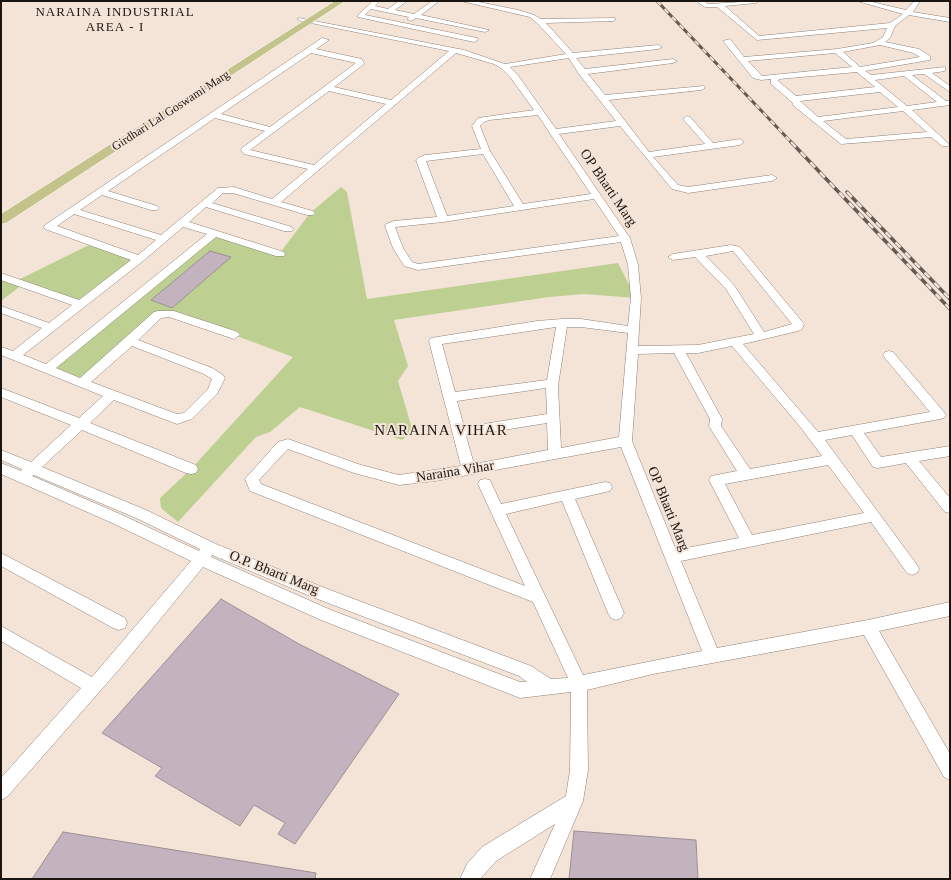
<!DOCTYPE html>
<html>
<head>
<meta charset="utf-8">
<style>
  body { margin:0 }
  #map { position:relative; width:951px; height:880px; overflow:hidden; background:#f4e4d8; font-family:"Times New Roman",serif }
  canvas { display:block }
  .frame { position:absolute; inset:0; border:2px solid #1b1511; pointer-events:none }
</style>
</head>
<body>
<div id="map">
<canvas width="951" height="880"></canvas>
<div class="frame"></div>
</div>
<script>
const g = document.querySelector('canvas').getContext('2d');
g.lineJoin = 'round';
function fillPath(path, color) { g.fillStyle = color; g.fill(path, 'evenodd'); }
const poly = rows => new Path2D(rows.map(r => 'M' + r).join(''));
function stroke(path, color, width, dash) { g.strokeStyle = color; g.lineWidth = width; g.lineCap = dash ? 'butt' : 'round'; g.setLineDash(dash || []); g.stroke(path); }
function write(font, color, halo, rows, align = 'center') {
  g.font = font + ' "Times New Roman",serif'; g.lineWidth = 4; g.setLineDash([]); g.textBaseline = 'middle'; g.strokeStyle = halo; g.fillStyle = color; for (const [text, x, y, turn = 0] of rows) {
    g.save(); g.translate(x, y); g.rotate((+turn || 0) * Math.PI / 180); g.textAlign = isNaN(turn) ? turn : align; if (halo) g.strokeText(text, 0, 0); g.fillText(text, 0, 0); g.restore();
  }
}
fillPath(poly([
  [341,187,347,192,367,299,618,263,636,298,584,294,549,297,394,320,408,366,398,381,413,432,402,440,300,407,270,432,256,437,178,522,161,508,160,498,191,469,293,357,234,335,165,314,82,383,48,369,214,234,280,253,310,213],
  [93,243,139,259,80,304,23,284,1,301,1,275,18,280]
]), '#bdd091');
const building = poly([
  [210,251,231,257,172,308,151,300,210,251],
  [221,599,299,644,399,694,295,844,278,834,285,823,254,805,240,826,155,776,162,768,102,733,221,599],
  [574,831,696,840,698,879,569,879,574,831],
  [63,832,316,873,315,879,32,879,63,832]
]);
fillPath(building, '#c3b3be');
stroke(building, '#9d8e98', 1);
const minor = poly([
  [373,1,380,1,375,6,388,9,399,1,407,1,395,10,414,14,432,1,439,1,421,15,489,30,485,32,416,18,411,21,407,19,409,17,371,9,365,15,477,38,478,40,474,42,358,17,358,15,373,1],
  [461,1,474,1,518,10,534,15,541,19,615,18,615,20,613,21,546,23,573,53,658,45,662,47,658,49,576,58,585,69,673,59,677,61,673,63,588,74,605,95,704,86,705,88,701,90,609,100,649,152,705,144,683,119,687,116,690,117,713,143,740,139,744,142,740,145,653,157,678,185,688,187,772,175,777,178,772,181,688,193,672,189,620,126,559,134,630,238,638,265,641,298,638,346,698,345,754,334,726,289,695,257,673,260,668,257,673,254,731,245,736,246,740,247,804,324,802,329,798,331,743,344,818,432,930,412,885,358,883,355,885,352,889,351,893,352,944,412,946,415,944,418,940,419,864,433,881,457,950,446,950,456,919,461,950,498,950,513,945,512,906,463,878,468,873,467,852,435,825,440,917,565,919,569,917,573,912,575,907,573,871,522,681,561,717,648,868,620,950,602,950,616,879,631,950,754,950,780,944,777,864,635,653,674,587,690,588,770,583,801,550,879,530,879,555,824,496,861,480,879,460,879,467,864,482,847,566,796,570,770,571,692,520,698,321,620,203,567,122,666,7,797,1,800,1,778,81,688,1,641,1,626,92,677,191,561,110,522,1,474,1,463,21,471,22,469,1,460,1,450,31,462,71,425,1,397,1,388,79,418,103,396,1,355,1,347,13,351,42,328,1,313,1,306,49,323,72,305,1,280,1,273,79,300,131,260,45,229,44,227,45,225,322,38,329,40,316,49,362,59,364,64,334,87,391,100,449,51,301,21,297,19,299,18,464,50,505,64,566,54,538,24,530,17,461,1],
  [311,53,356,63,270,127,221,114,311,53],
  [456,53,494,64,501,68,511,78,534,110,478,118,472,126,481,149,425,155,418,158,416,160,437,217,394,221,386,224,385,226,393,248,403,264,404,266,418,270,621,242,628,265,631,298,628,326,581,319,562,319,537,321,431,338,429,341,461,466,399,475,361,465,288,439,278,442,245,479,250,491,533,602,568,678,551,679,531,666,325,588,216,544,146,510,42,467,82,430,186,473,191,474,196,473,198,469,196,465,90,423,114,400,177,424,192,419,217,394,225,378,223,375,212,368,138,340,161,318,169,317,234,339,240,335,238,332,174,311,158,311,154,312,80,378,56,368,216,237,276,256,284,256,285,254,284,252,189,222,206,207,284,231,292,231,293,229,292,227,212,203,223,193,233,193,307,215,313,215,315,213,313,211,281,202,456,53],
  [569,58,579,74,616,121,556,129,517,74,510,67,569,58],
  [329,91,386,104,314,165,250,150,329,91],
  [538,115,549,132,591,194,523,204,490,151,480,126,484,122,489,120,538,115],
  [215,118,265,131,242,148,241,150,244,154,308,169,272,199,234,187,218,188,161,235,80,210,102,195,151,210,157,210,159,208,157,206,108,191,215,118],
  [483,154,514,206,447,216,426,161,483,154],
  [594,199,619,236,418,264,412,262,403,248,395,227,443,222,594,199],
  [74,214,156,240,138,255,57,226,74,214],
  [183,227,207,234,46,364,23,355,143,261,183,227],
  [733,251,792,324,764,332,734,285,706,256,733,251],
  [556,327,547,380,455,392,442,344,556,327],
  [567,327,581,327,628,333,619,437,561,448,558,386,567,327],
  [132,346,204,374,212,379,208,389,184,413,177,414,91,382,132,346],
  [732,346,802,429,822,456,750,469,721,426,722,419,686,353,698,353,732,346],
  [674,353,710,419,709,426,737,471,711,476,709,480,739,538,676,550,632,441,638,354,674,353],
  [546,388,547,414,464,427,457,401,546,388],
  [547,423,548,450,474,464,466,436,547,423],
  [621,447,702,651,583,675,506,514,562,501,608,613,611,618,616,620,621,618,624,613,575,499,610,491,612,487,610,483,605,482,501,504,490,480,485,479,480,480,478,484,525,586,261,484,259,480,288,449,354,473,399,485,435,481,621,447],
  [828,465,864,513,752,535,725,484,828,465],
  [34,475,136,518,200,549,199,551,120,514,32,476,34,475],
  [212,555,315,598,519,676,527,682,520,682,331,610,211,557,212,555],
  [696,1,704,1,708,4,759,1,756,3,725,6,759,36,890,23,903,14,857,1,868,1,906,10,914,1,920,1,913,12,950,18,950,22,909,15,895,26,890,38,885,42,919,49,930,56,930,60,865,71,871,75,945,67,945,71,932,73,950,86,950,92,924,74,912,75,946,101,950,101,950,105,912,110,949,144,948,146,942,146,931,137,841,144,794,106,792,102,771,84,771,79,761,80,753,78,723,41,730,39,744,57,837,49,873,43,883,37,887,28,757,40,717,7,705,7,696,1],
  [880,45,913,53,920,57,860,67,843,52,880,45],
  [835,53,852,67,762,76,748,61,835,53],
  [857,72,875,87,796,96,778,81,779,79,857,72],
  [904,76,937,102,907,106,875,80,904,76],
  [880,92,898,107,818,117,800,101,880,92],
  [903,111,927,132,846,139,823,121,903,111],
  [1,553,125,618,127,623,125,628,119,630,113,628,1,566,1,553]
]);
const major = poly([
  [335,1,345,1,6,223,1,224,1,214,335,1]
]);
stroke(minor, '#8e8075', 1);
stroke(major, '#fff', 1);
fillPath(minor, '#fff');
fillPath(major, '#c4c38b');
const railFar1 = poly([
  [657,1,792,143]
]);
const rail = poly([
  [791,142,950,309],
  [847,192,950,299]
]);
stroke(railFar1, '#645b54', 3);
stroke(rail, '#645b54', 3.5);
stroke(railFar1, '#f4e4d8', 2, [5.5]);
stroke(rail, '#f4e4d8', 2.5, [7]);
write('12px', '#1b1511', '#f4e4d8', [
  ["Girdhari Lal Goswami Marg",171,111,-33]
]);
g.letterSpacing = '1px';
write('13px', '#1b1511', '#f4e4d8', [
  ["NARAINA INDUSTRIAL",115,13],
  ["AREA - I",115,28]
]);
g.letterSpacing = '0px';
write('14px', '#1b1511', '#f4e4d8', [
  ["OP Bharti Marg",608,188,56],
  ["Naraina Vihar",455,472,-9],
  ["OP Bharti Marg",668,509,68],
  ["O.P. Bharti Marg",274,573,22]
]);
g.letterSpacing = '1px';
write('15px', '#1b1511', '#f4e4d8', [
  ["NARAINA VIHAR",441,431]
]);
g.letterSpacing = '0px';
</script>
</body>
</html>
